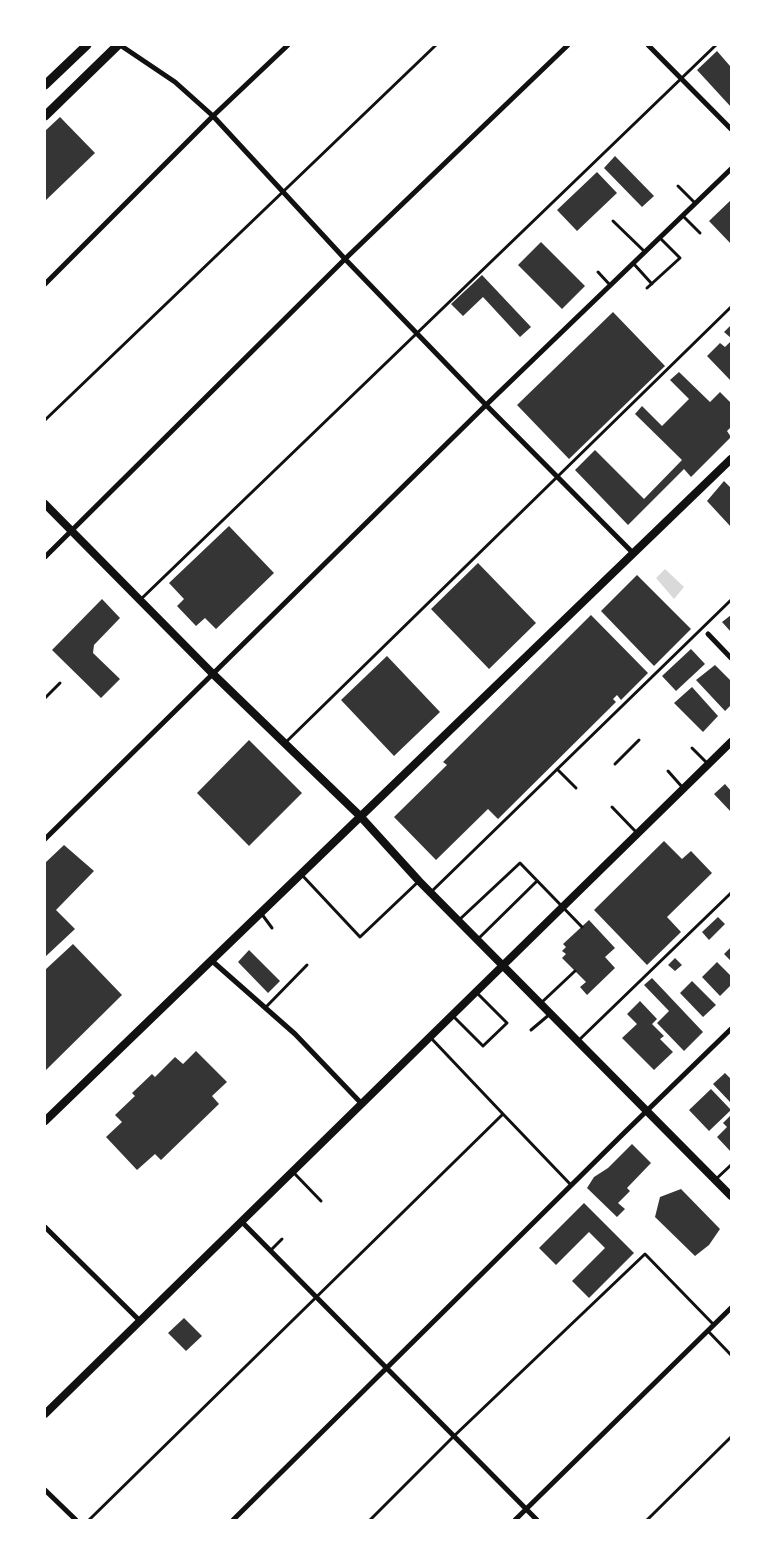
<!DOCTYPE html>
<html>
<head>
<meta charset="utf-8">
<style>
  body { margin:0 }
  #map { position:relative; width:776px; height:1565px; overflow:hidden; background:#fff; font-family:Poppins,sans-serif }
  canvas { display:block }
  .frame { position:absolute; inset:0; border:46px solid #fff; pointer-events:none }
</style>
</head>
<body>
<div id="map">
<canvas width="776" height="1565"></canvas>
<div class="frame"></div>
</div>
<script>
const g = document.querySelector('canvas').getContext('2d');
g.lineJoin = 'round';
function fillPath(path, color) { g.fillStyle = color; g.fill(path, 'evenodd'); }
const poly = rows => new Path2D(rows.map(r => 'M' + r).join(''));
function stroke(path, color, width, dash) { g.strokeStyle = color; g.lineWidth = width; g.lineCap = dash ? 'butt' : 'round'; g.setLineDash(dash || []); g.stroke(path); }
fillPath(poly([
  [665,569,684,587,674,599,656,578]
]), '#d9d9d9');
fillPath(poly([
  [717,51,730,66,731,64,731,107,697,70],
  [60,117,95,153,45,201,45,131],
  [615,156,654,196,642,207,604,168],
  [597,172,617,193,577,231,557,210],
  [731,200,731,244,709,221],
  [541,242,585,286,562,309,518,265],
  [482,275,531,327,520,337,483,297,463,316,451,304],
  [613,312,665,366,569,459,517,405],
  [731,325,731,338,724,332],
  [731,341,731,381,707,356,720,343,725,347],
  [679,372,710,402,720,392,731,403,731,427,727,431,731,437,691,477,684,469,628,525,575,470,595,450,644,499,682,460,635,414,642,406,662,426,689,399,670,380],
  [724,481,731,488,731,527,707,501],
  [229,526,274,573,216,629,205,618,196,626,177,606,184,599,169,583],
  [478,563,536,623,489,669,431,609],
  [637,575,691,629,654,666,601,611],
  [102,599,120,618,94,645,93,653,120,679,101,698,52,650],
  [591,615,648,673,621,700,617,695,613,699,616,702,498,819,488,809,436,860,394,817,447,765,443,762],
  [731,615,731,632,722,622],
  [691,649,705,664,676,691,662,676],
  [387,656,440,712,394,756,341,700],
  [715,665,731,681,731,705,725,711,696,680],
  [692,687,718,716,703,732,674,703],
  [249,740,302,793,249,846,197,793],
  [725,784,731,791,731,812,714,794],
  [664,841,682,859,691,851,712,873,667,917,681,932,647,965,594,910],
  [64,845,94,871,56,910,75,929,45,957,45,863],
  [718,917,725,924,709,940,702,932],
  [589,920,615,948,605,957,615,968,587,995,580,987,586,982,562,958,566,954,562,951,566,947,563,944],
  [73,944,122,995,45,1071,45,970],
  [731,947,731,961,724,954],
  [249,950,280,981,268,993,238,962],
  [675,958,682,965,675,971,668,965],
  [717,962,731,976,731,985,720,996,702,977],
  [652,978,703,1032,684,1051,657,1023,669,1011,644,985],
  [692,981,716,1005,703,1017,680,993],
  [640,1001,657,1019,652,1024,664,1036,660,1039,673,1052,654,1070,622,1038,637,1024,627,1014],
  [196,1051,227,1082,212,1096,219,1104,161,1160,155,1154,137,1170,106,1137,122,1122,115,1115,135,1096,132,1093,152,1074,155,1077,175,1057,183,1064],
  [725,1073,731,1079,730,1102,713,1084],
  [711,1089,731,1110,709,1131,689,1110],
  [731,1115,731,1152,717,1137,727,1127,723,1123],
  [632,1144,651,1163,627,1188,630,1191,618,1203,625,1209,617,1217,587,1188,594,1177,608,1168],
  [681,1189,720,1229,709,1245,695,1256,655,1217,660,1197],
  [584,1203,634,1253,589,1298,572,1281,605,1248,589,1232,556,1265,539,1248],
  [184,1318,202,1336,186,1351,168,1333]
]), '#353535');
stroke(poly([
  [678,186,695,203],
  [683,216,700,233],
  [613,221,645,252],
  [633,263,652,284],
  [598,272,610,285],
  [647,288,680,258,660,238],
  [45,420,436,45],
  [140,600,716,45],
  [45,698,60,683],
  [285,743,731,307],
  [692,748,707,763],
  [615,764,639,740],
  [557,769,576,788],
  [668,771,683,788],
  [612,807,637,833],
  [301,874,360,937,419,881],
  [431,892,731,600],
  [261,913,272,928],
  [459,920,520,863,582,927],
  [478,939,537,881],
  [541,1003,575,971],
  [266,1007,307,965],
  [452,1015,483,1046,507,1023,477,993],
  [531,1030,550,1014],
  [430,1037,503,1114],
  [578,1041,731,893],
  [294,1173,321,1201],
  [715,1180,731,1165],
  [270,1251,282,1239],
  [708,1331,731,1355],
  [89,1520,503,1114,571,1185],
  [370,1520,454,1436,645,1254,714,1325],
  [647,1520,731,1437]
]), '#111', 3);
stroke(poly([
  [120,45,175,82,213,116,345,259,486,405,633,553],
  [648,45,731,129],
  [45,284,213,116,288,45],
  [45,557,345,259,568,45],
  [708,634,731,658],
  [45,839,486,405,731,169],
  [211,960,295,1034,361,1103],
  [242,1222,537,1520],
  [45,1227,139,1320],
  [45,1490,76,1520],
  [233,1520,625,1132,731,1029],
  [515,1520,731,1308]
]), '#111', 5);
stroke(poly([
  [45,504,213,674,360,816,419,881,731,1196],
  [45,1121,731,459],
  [45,1414,731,742]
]), '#111', 8);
stroke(poly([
  [45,85,87,45],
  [45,116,118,45]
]), '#111', 9);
</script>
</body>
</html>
